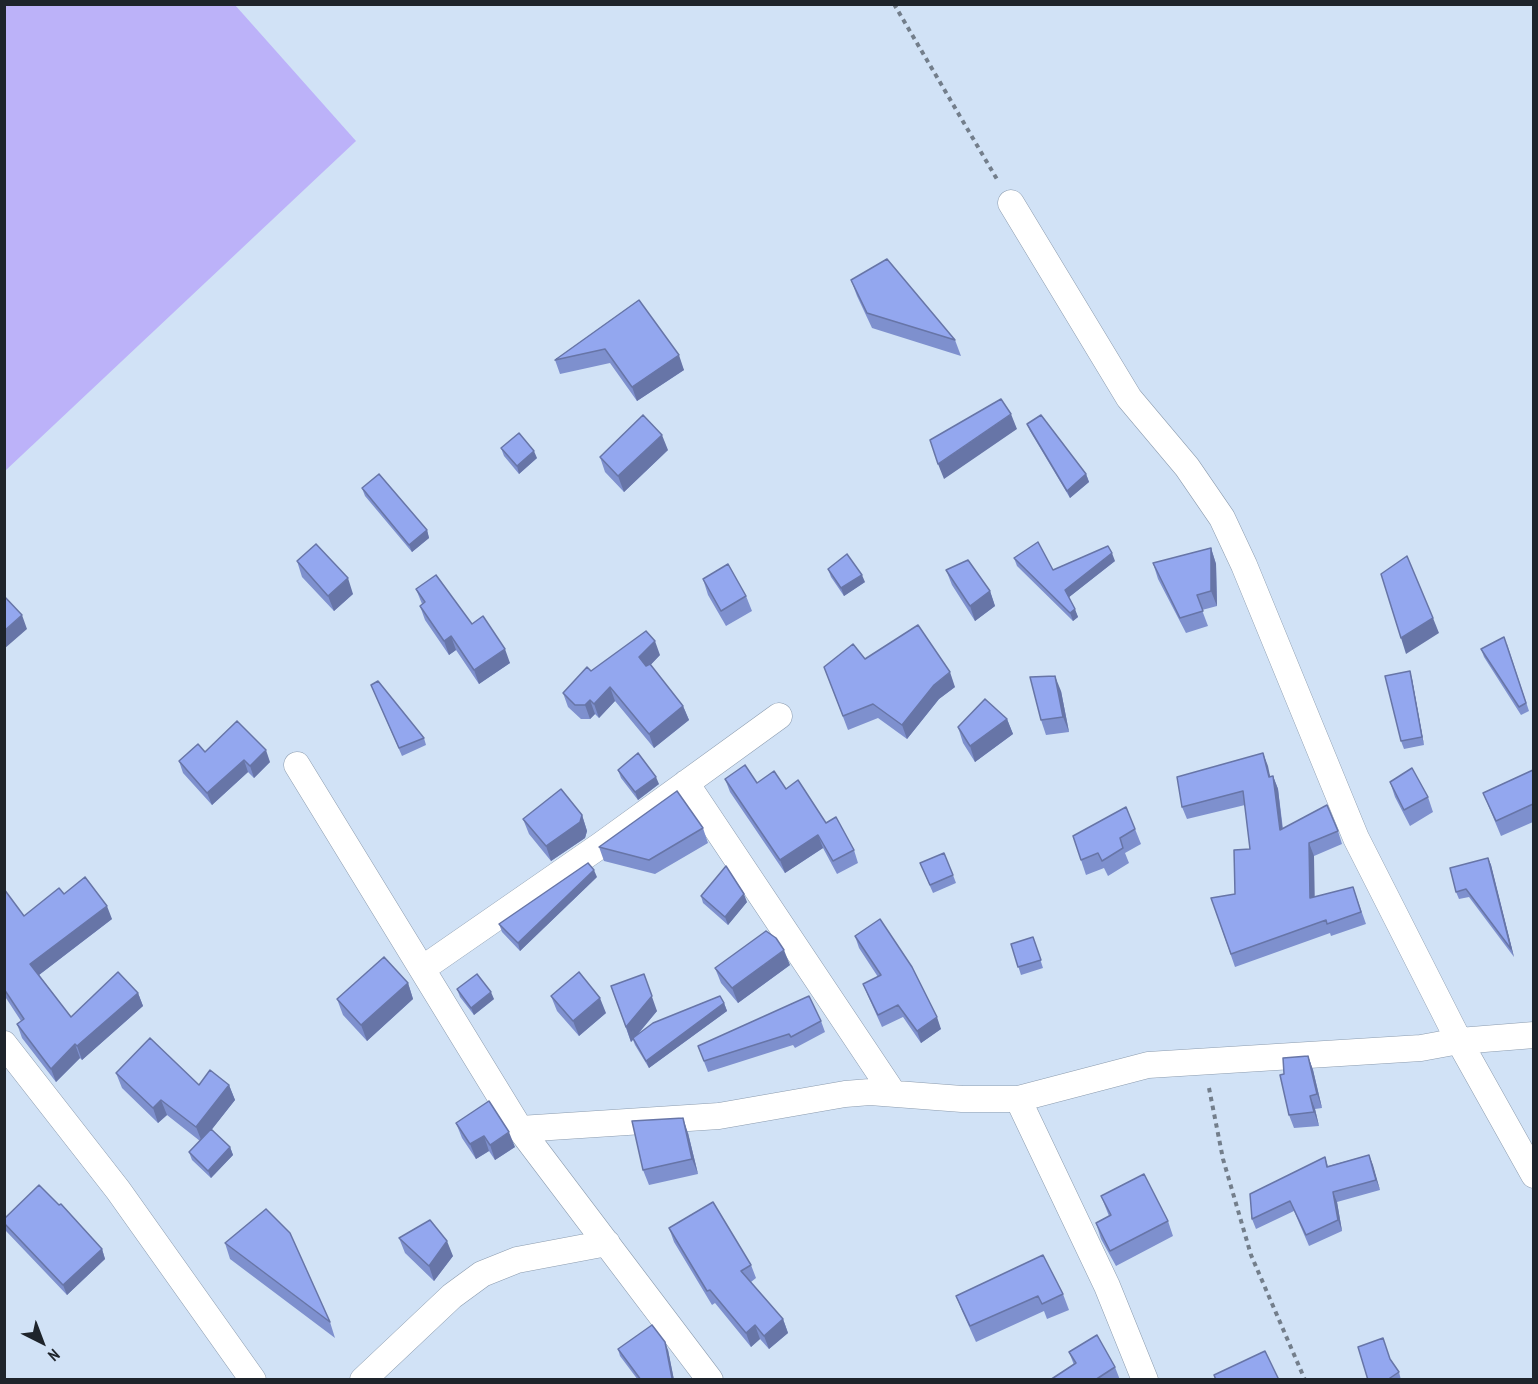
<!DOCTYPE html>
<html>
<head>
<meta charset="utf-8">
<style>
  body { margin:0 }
  #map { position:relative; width:1538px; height:1384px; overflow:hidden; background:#d1e2f6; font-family:"PT Sans Narrow",sans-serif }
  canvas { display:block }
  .frame { position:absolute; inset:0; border:6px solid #1e242b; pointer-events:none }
  .north { position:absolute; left:12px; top:1312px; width:60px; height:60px; -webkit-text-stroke:4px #d1e2f6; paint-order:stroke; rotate:138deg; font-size:16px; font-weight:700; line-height:24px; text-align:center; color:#1e242b }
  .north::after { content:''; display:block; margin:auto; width:21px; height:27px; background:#1e242b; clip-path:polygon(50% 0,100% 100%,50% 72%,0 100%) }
</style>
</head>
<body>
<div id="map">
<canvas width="1538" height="1384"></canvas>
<div class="frame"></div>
<div class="north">N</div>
</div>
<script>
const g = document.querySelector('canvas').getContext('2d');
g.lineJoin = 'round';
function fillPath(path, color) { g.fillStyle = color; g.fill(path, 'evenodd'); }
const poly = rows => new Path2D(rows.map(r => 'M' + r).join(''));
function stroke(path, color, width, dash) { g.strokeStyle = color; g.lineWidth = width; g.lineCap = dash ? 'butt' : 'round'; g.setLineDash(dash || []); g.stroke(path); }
fillPath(poly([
  [5,4,235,5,356,141,5,471]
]), '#bcb2f9');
const minor = poly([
  [1011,203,1129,398,1187,467,1222,518,1244,565,1356,838,1459,1041,1534,1175],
  [297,765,520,1129,710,1380],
  [686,783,893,1093],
  [422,969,601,845,779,716],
  [4,1044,118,1190,253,1380],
  [1018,1099,1107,1286,1145,1380],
  [520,1129,719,1116,845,1094,870,1092,962,1099,1018,1099,1148,1065,1421,1048,1459,1041,1534,1035],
  [363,1380,452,1296,482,1274,517,1260,607,1243]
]);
stroke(minor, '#8b9bae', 27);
stroke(poly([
  [894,4,998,181],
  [1209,1088,1223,1159,1251,1255,1305,1380]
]), '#737e8b', 4, [4.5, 4.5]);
stroke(minor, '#fff', 26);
fillPath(poly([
  [851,280,955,340,961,356,872,328,857,296],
  [639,300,684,370,637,401,610,363,560,374,555,360],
  [1027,424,1086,474,1089,482,1070,498,1030,431],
  [501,448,537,458,519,474,504,456],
  [668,450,624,492,605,472,600,457],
  [362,488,427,530,429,538,412,552,365,496],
  [1211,548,1216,564,1217,606,1202,610,1208,626,1186,633,1158,579,1153,563],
  [1014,558,1053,570,1115,561,1069,597,1078,617,1073,621,1017,566],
  [297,561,353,594,334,611,302,577],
  [828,569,865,582,844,596,831,577],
  [946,570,990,591,995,606,975,621,952,585],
  [703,579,746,596,752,611,726,626,708,595],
  [416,589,472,624,510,663,479,684,456,650,449,655,425,620,420,606,422,604],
  [1507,644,1529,711,1521,715,1484,657,1481,649],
  [660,655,650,665,683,706,689,720,654,748,615,701,599,718,595,714,590,719,581,719,568,707,563,693,591,671],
  [865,659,955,687,939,699,907,739,878,718,848,730,824,667],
  [1412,679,1424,745,1404,749,1401,741],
  [371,685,424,738,426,745,402,756],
  [1061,691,1069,732,1046,735,1041,720],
  [1007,719,1013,734,975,762,963,743,958,727],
  [205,752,270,762,254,778,248,772,212,805,183,773,179,761],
  [1263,753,1270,777,1273,776,1278,789,1283,829,1338,831,1342,844,1314,856,1314,897,1353,887,1366,924,1331,936,1330,933,1235,967,1211,898,1235,894,1250,849,1245,805,1187,819,1182,807],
  [618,770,659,784,638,800,621,778],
  [1533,770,1533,822,1501,836,1483,793],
  [725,779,757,783,786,789,826,823,854,850,858,863,837,874,823,848,785,873,730,792],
  [1390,782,1428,797,1433,812,1410,826,1395,797],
  [582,815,587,831,585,838,551,861,529,834,523,819],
  [703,828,708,843,655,874,604,861,599,847],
  [1135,829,1141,844,1125,853,1129,863,1108,876,1104,868,1086,875,1073,836],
  [1488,858,1491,865,1514,957,1469,897,1459,899,1456,892],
  [920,863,953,875,956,883,933,893],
  [597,877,520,951,502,932,499,924],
  [4,889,24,916,64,894,112,919,39,975,71,1017,138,993,143,1006,82,1060,80,1058,56,1082,22,1038,17,1024,21,1021,4,995],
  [701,896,747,902,728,925,703,903],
  [855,936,941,1029,921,1043,903,1017,882,1027,868,996,863,984,878,977,859,948],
  [1033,937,1043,968,1021,975,1011,944],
  [790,965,738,1003,721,983,715,968],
  [408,983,413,999,367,1041,343,1015,337,999],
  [611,986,657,1011,639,1033,724,1003,727,1011,649,1068,635,1045,633,1040,631,1042],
  [457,989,494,999,474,1015,460,997],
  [551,996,606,1013,579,1036,557,1011],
  [821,1021,825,1032,795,1048,793,1045,708,1072,698,1046],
  [1308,1056,1313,1070,1322,1108,1315,1109,1319,1126,1294,1128,1289,1115,1284,1074],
  [116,1073,199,1085,229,1085,235,1100,211,1130,230,1147,233,1155,211,1178,192,1160,189,1152,200,1141,167,1115,158,1123,122,1088],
  [456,1123,515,1147,495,1160,489,1151,476,1159,462,1138],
  [688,1133,698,1174,649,1185,643,1170],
  [1369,1155,1380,1190,1337,1202,1342,1231,1309,1246,1294,1211,1256,1229,1252,1219,1325,1157,1328,1166],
  [1101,1196,1168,1221,1173,1236,1116,1266,1101,1239,1096,1223,1109,1216],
  [4,1223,102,1249,105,1259,67,1295,6,1231],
  [669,1228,751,1265,756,1278,751,1282,783,1319,788,1333,769,1349,760,1339,751,1347,715,1303,712,1305,674,1242],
  [399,1238,453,1256,434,1281,405,1253],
  [225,1243,330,1322,335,1338,230,1259],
  [1063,1294,1069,1310,1047,1319,1044,1311,976,1342,962,1311,956,1296],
  [618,1349,668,1350,674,1380,638,1380,620,1356],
  [1069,1352,1115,1367,1120,1380,1050,1380,1074,1365],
  [1391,1360,1399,1372,1401,1380,1368,1380]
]), '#7e90ce');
fillPath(poly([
  [679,355,684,370,637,401,632,387],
  [1011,414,1017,429,944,479,938,464],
  [662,435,668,450,624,492,618,476],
  [534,451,537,458,519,474,517,466],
  [1086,474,1089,482,1070,498,1067,491],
  [427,530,429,538,412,552,409,545],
  [1211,548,1216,564,1217,606,1211,591],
  [1112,553,1115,561,1068,598,1065,590],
  [862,575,865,582,844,596,841,588],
  [348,578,353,594,334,611,328,596],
  [990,591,995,606,975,621,970,606],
  [1075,609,1078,617,1073,621,1070,613],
  [22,615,27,629,4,649,4,631],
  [1433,618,1439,633,1406,654,1401,638],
  [451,636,456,650,449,655,444,641],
  [655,641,660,655,644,672,639,657],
  [505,649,510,663,479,684,474,670],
  [1410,671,1412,679,1424,745,1422,737],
  [950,672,955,687,939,699,907,739,902,725,934,685],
  [1055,676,1061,691,1069,732,1063,717],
  [610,687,615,701,599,718,594,704],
  [590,700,595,714,590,719,585,705],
  [683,706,689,720,654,748,649,734],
  [1007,719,1013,734,975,762,970,746],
  [266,750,270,762,254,778,250,766],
  [1263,753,1268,766,1273,790,1269,777],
  [244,760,248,772,212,805,207,793],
  [1273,776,1278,789,1284,843,1280,830],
  [656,777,659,784,638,800,635,792],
  [582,815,587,831,585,838,551,861,546,846],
  [818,835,823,848,785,873,780,860],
  [1309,843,1314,856,1315,911,1310,898],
  [1488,858,1491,865,1514,957,1511,949],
  [594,870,597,877,520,951,518,943],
  [744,894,747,902,728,925,725,917],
  [107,906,112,919,35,978,30,964],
  [784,950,790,965,738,1003,732,988],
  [644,974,657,1011,631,1042,626,1027],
  [408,983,413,999,367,1041,361,1025],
  [491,992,494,999,474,1015,471,1008],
  [138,993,143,1006,82,1060,77,1046],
  [600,998,606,1013,579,1036,573,1021],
  [724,1003,727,1011,649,1068,646,1061],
  [937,1017,941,1029,921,1043,917,1031],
  [75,1044,80,1058,56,1082,51,1069],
  [1308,1056,1313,1070,1322,1108,1317,1094],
  [229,1085,235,1100,202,1142,196,1127],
  [1310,1096,1315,1109,1319,1126,1314,1112],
  [161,1100,167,1115,158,1123,153,1108],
  [683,1118,688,1133,698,1174,692,1159],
  [509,1132,515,1147,495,1160,490,1145],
  [484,1136,489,1151,476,1159,470,1144],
  [230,1147,233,1155,211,1178,208,1171],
  [1369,1155,1373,1165,1380,1190,1376,1180],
  [1333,1192,1337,1202,1342,1231,1338,1220],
  [447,1241,453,1256,434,1281,429,1266],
  [102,1249,105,1259,67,1295,63,1285],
  [783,1319,788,1333,769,1349,764,1336],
  [755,1325,760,1339,751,1347,746,1333],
  [665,1342,668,1350,674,1380,670,1380]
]), '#6775a7');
const building = poly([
  [887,259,955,340,867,313,851,280,887,259],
  [639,300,679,355,632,387,605,349,555,360,639,300],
  [1001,399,1011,414,938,464,930,440,1001,399],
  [643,415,662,435,618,476,600,457,643,415],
  [1041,415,1086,474,1067,491,1027,424,1041,415],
  [519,433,534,451,517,466,501,448,519,433],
  [379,474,427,530,409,545,362,488,379,474],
  [1038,542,1053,570,1108,546,1112,553,1065,590,1075,609,1070,613,1014,558,1038,542],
  [316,544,348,578,328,596,297,561,316,544],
  [1211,548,1211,591,1197,595,1203,611,1180,618,1153,563,1211,548],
  [847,554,862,575,841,588,828,569,847,554],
  [1407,556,1433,618,1401,638,1381,574,1407,556],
  [968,560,990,591,970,606,946,570,968,560],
  [728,564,746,596,721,611,703,579,728,564],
  [436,575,472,624,483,616,505,649,474,670,451,636,444,641,420,606,425,602,416,589,436,575],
  [4,596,22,615,4,631,4,596],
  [918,625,950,672,934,685,902,725,873,704,843,716,824,667,853,644,865,659,918,625],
  [646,631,655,641,639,657,646,666,650,664,683,706,649,734,610,687,594,704,590,700,585,705,575,705,563,693,587,667,591,671,646,631],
  [1504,637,1526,703,1519,707,1481,649,1504,637],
  [1410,671,1422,737,1401,741,1385,676,1410,671],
  [1055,676,1063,717,1041,720,1030,677,1055,676],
  [378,681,424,738,399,748,371,685,378,681],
  [985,699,1007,719,970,746,958,727,985,699],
  [237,721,266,750,250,766,244,760,207,793,179,761,198,744,205,752,237,721],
  [638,753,656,777,635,792,618,770,638,753],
  [1263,753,1269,777,1273,776,1280,830,1327,805,1338,831,1309,843,1310,898,1353,887,1361,912,1327,924,1326,920,1231,954,1211,898,1235,894,1234,850,1250,849,1243,791,1182,807,1177,777,1263,753],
  [745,765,757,783,774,771,786,789,798,780,826,823,836,817,854,850,833,861,818,835,780,860,725,779,745,765],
  [1412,768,1428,797,1404,810,1390,782,1412,768],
  [1533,770,1533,804,1496,821,1483,793,1533,770],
  [561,789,582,815,580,822,546,846,523,819,561,789],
  [677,791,703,828,649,860,599,847,677,791],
  [1126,807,1135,829,1120,838,1123,848,1102,861,1098,853,1081,860,1073,836,1126,807],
  [944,853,953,875,930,885,920,863,944,853],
  [1488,858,1511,949,1466,889,1456,892,1450,868,1488,858],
  [588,863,594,870,518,943,499,924,588,863],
  [726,866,744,894,725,917,701,896,726,866],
  [85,877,107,906,30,964,71,1017,118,972,138,993,77,1046,75,1044,51,1069,17,1024,24,1019,4,989,4,889,24,916,59,888,64,894,85,877],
  [880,919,912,967,937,1017,917,1031,898,1005,878,1015,863,984,881,975,855,936,880,919],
  [766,931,776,938,784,950,732,988,715,968,766,931],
  [1033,937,1041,960,1018,967,1011,944,1033,937],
  [384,957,408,983,361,1025,337,999,384,957],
  [579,972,600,998,573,1021,551,996,579,972],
  [477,974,491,992,471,1008,457,989,477,974],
  [644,974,652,996,626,1027,611,986,644,974],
  [720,996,724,1003,646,1061,633,1038,653,1023,720,996],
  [809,996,821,1021,791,1037,789,1034,704,1061,698,1046,809,996],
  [150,1038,199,1085,210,1070,229,1085,196,1127,161,1100,153,1108,116,1073,150,1038],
  [1308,1056,1317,1094,1310,1096,1314,1112,1289,1115,1280,1075,1284,1074,1283,1058,1308,1056],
  [489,1101,509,1132,490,1145,484,1136,470,1144,456,1123,489,1101],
  [683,1118,692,1159,643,1170,632,1121,683,1118],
  [211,1129,230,1147,208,1171,189,1152,211,1129],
  [1369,1155,1376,1180,1333,1192,1338,1220,1306,1235,1290,1201,1252,1219,1250,1194,1325,1157,1327,1167,1369,1155],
  [1144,1174,1168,1221,1110,1251,1096,1223,1111,1215,1101,1196,1144,1174],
  [39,1185,59,1205,61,1204,102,1249,63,1285,4,1223,4,1219,39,1185],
  [713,1202,751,1265,741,1271,783,1319,764,1336,755,1325,746,1333,710,1290,707,1291,669,1228,713,1202],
  [266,1209,290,1233,330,1322,225,1243,266,1209],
  [430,1220,447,1241,429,1266,399,1238,430,1220],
  [1043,1255,1063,1294,1042,1304,1038,1296,970,1326,956,1296,1043,1255],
  [652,1325,665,1342,672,1378,670,1380,641,1380,618,1349,652,1325],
  [1097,1335,1115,1367,1095,1380,1050,1380,1076,1363,1069,1352,1097,1335],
  [1383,1338,1390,1359,1399,1372,1387,1380,1368,1380,1358,1347,1383,1338],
  [1265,1351,1279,1380,1216,1380,1214,1375,1265,1351]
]);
fillPath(building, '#93a7ef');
stroke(building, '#6775a7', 1.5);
</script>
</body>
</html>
